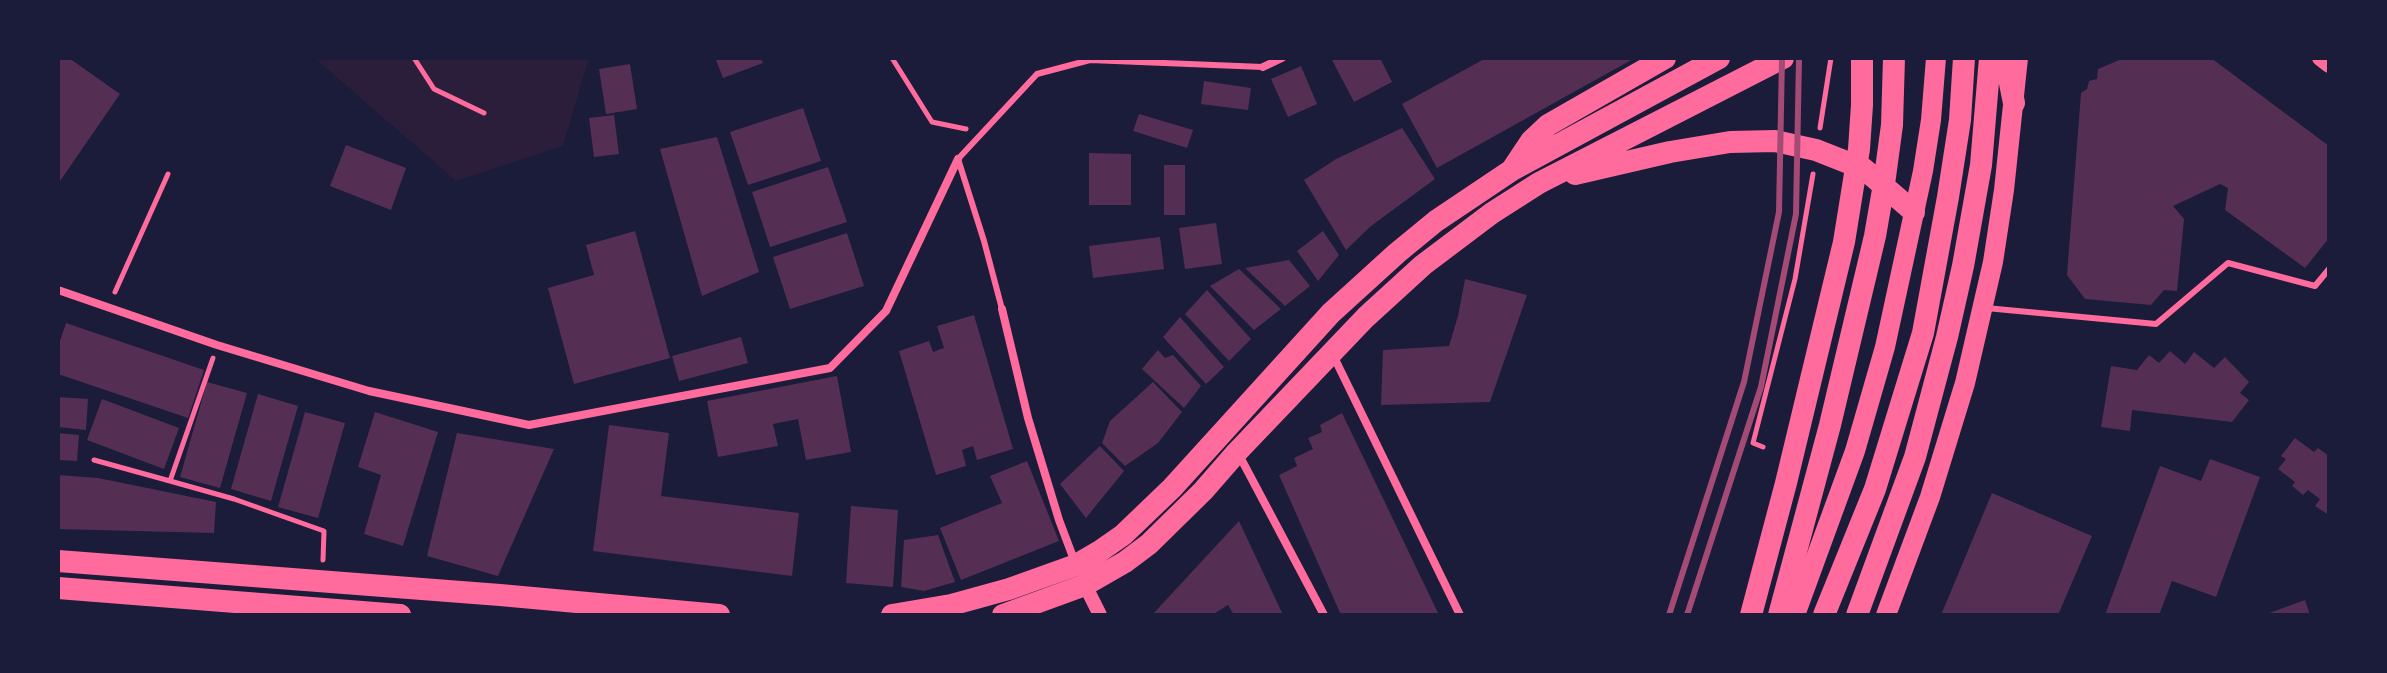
<!DOCTYPE html>
<html>
<head>
<meta charset="utf-8">
<style>
  body { margin:0 }
  #map { position:relative; width:2387px; height:673px; overflow:hidden; background:#1b1b3a; font-family:Ubuntu,sans-serif }
  canvas { display:block }
  .frame { position:absolute; inset:0; border:60px solid #1b1b3a; pointer-events:none }
</style>
</head>
<body>
<div id="map">
<canvas width="2387" height="673"></canvas>
<div class="frame"></div>
</div>
<script>
const g = document.querySelector('canvas').getContext('2d');
g.lineJoin = 'round';
function fillPath(path, color) { g.fillStyle = color; g.fill(path, 'evenodd'); }
const poly = rows => new Path2D(rows.map(r => 'M' + r).join(''));
function stroke(path, color, width, dash) { g.strokeStyle = color; g.lineWidth = width; g.lineCap = dash ? 'butt' : 'round'; g.setLineDash(dash || []); g.stroke(path); }
fillPath(poly([
  [311,58,589,58,563,146,456,181,317,60]
]), '#2a1e3b');
fillPath(poly([
  [58,58,69,58,120,94,58,184],
  [720,58,761,58,763,63,723,78,716,60],
  [1331,58,1380,58,1392,82,1354,102],
  [1486,58,1635,58,1437,168,1402,104],
  [2124,58,2211,58,2329,146,2329,238,2305,268,2225,210,2228,188,2220,184,2173,206,2184,219,2177,291,2164,290,2151,305,2085,299,2067,275,2081,93,2087,89,2089,81,2097,79,2098,69],
  [630,64,637,109,606,114,599,69],
  [1301,66,1317,104,1288,117,1271,79],
  [1204,81,1251,88,1248,110,1201,104],
  [803,108,821,161,748,185,730,132],
  [1139,114,1193,130,1187,148,1133,131],
  [614,115,619,154,594,157,589,118],
  [1402,128,1435,179,1371,226,1346,250,1304,180,1336,159],
  [717,137,759,272,702,296,660,149],
  [346,145,406,168,391,210,330,186],
  [1089,153,1131,154,1131,205,1089,205],
  [1164,165,1185,165,1185,215,1164,215],
  [828,167,847,222,770,247,752,192],
  [1216,223,1222,264,1185,269,1179,228],
  [635,231,670,358,574,384,548,288,594,275,586,245],
  [1323,231,1339,255,1318,281,1297,251],
  [847,233,864,286,790,309,773,257],
  [1160,237,1164,269,1093,278,1089,246],
  [1289,260,1310,286,1285,306,1245,268],
  [1239,269,1281,309,1254,330,1210,286],
  [1465,279,1527,295,1490,402,1381,405,1383,350,1449,346,1458,316],
  [1207,290,1251,339,1229,361,1185,314],
  [974,315,1013,449,977,460,973,446,962,450,966,466,936,475,899,351,929,341,933,352,944,348,937,326],
  [1180,317,1224,367,1206,384,1163,337],
  [66,323,204,370,188,418,58,374,58,347],
  [741,337,748,363,679,381,672,356],
  [1158,350,1165,358,1173,355,1201,386,1184,408,1142,369],
  [2170,351,2185,364,2194,352,2214,368,2225,357,2249,382,2240,393,2249,400,2232,422,2132,410,2130,431,2101,427,2111,366,2137,370,2149,355,2159,363],
  [837,376,851,452,806,460,798,419,773,424,778,446,718,457,707,401],
  [207,382,247,393,220,488,180,477],
  [1153,382,1182,412,1158,443,1125,466,1102,443,1110,421],
  [258,394,298,406,271,501,231,489],
  [58,397,88,399,86,430,58,427],
  [102,399,179,428,164,469,87,440],
  [305,412,345,423,318,518,278,507],
  [375,412,438,432,403,546,364,534,381,475,358,467],
  [1342,413,1439,615,1341,615,1279,475,1297,466,1294,458,1313,449,1308,438,1322,432,1320,425],
  [609,425,669,433,661,496,799,513,792,576,593,551],
  [58,433,79,435,77,461,58,460],
  [457,433,554,449,498,576,427,556],
  [2295,438,2314,452,2318,448,2329,456,2329,511,2327,514,2315,506,2320,499,2308,490,2303,495,2292,486,2295,482,2278,469,2286,459,2281,456],
  [1100,446,1124,471,1086,518,1060,484],
  [2210,459,2260,477,2216,597,2172,581,2159,615,2105,615,2160,466,2201,481],
  [1027,461,1059,541,961,580,940,528,1002,503,990,476],
  [58,475,98,478,216,502,214,533,58,529],
  [1992,493,2092,536,2058,615,1941,615],
  [851,506,898,510,893,587,846,583],
  [1239,521,1283,615,1234,615,1228,605,1212,615,1152,615],
  [938,535,955,582,924,591,901,587,904,540],
  [2305,600,2310,615,2264,615]
]), '#542f53');
stroke(poly([
  [414,58,434,89,484,113],
  [892,58,932,122,966,129],
  [1820,128,1831,58],
  [115,292,168,174],
  [213,358,170,481,234,499,324,531,323,560],
  [1763,447,1753,443,1795,279,1813,174],
  [94,460,170,481]
]), '#ff6b9d', 5);
stroke(poly([
  [1986,308,2156,324,2228,263,2315,286,2329,269],
  [1002,309,984,241,958,159,1037,74,1090,60,1263,67]
]), '#ff6b9d', 6);
stroke(poly([
  [1263,67,1282,58],
  [58,290,217,345,369,391,529,425,830,368,886,311,958,159],
  [1002,309,1028,418,1059,520,1076,565],
  [1332,353,1460,615],
  [1238,453,1324,615]
]), '#ff6b9d', 8);
stroke(poly([
  [1085,585,1100,615]
]), '#ff6b9d', 14);
stroke(poly([
  [2320,58,2329,65]
]), '#ff6b9d', 16);
stroke(poly([
  [1795,615,1855,451,1885,347,1923,171,1931,120,1936,58],
  [1886,615,1930,497,1965,383,1993,262,2004,190,2018,58]
]), '#ff6b9d', 20);
stroke(poly([
  [2005,58,2014,103],
  [1513,168,1531,141,1548,125,1665,58],
  [1575,174,1670,152,1730,142,1775,141,1816,150,1864,169,1914,212],
  [58,561,500,595,719,615],
  [58,588,400,615],
  [892,615,951,605,1009,589,1076,565,1100,551,1123,535,1172,488,1331,313,1397,253,1436,221,1512,170,1719,58],
  [1003,615,1085,585,1125,562,1149,544,1203,491,1237,452,1366,317,1423,265,1492,213,1539,183,1783,58],
  [1751,615,1786,483,1844,242,1859,149,1862,105,1862,58],
  [1779,615,1830,425,1875,236,1884,184,1892,125,1894,58],
  [1824,615,1875,489,1923,333,1948,197,1960,120,1964,58],
  [1857,615,1915,457,1947,337,1963,266,1981,165,1990,58]
]), '#ff6b9d', 22);
stroke(poly([
  [1669,615,1744,382,1779,212,1782,58],
  [1687,615,1761,387,1796,214,1799,58]
]), '#a44b75', 6);
</script>
</body>
</html>
